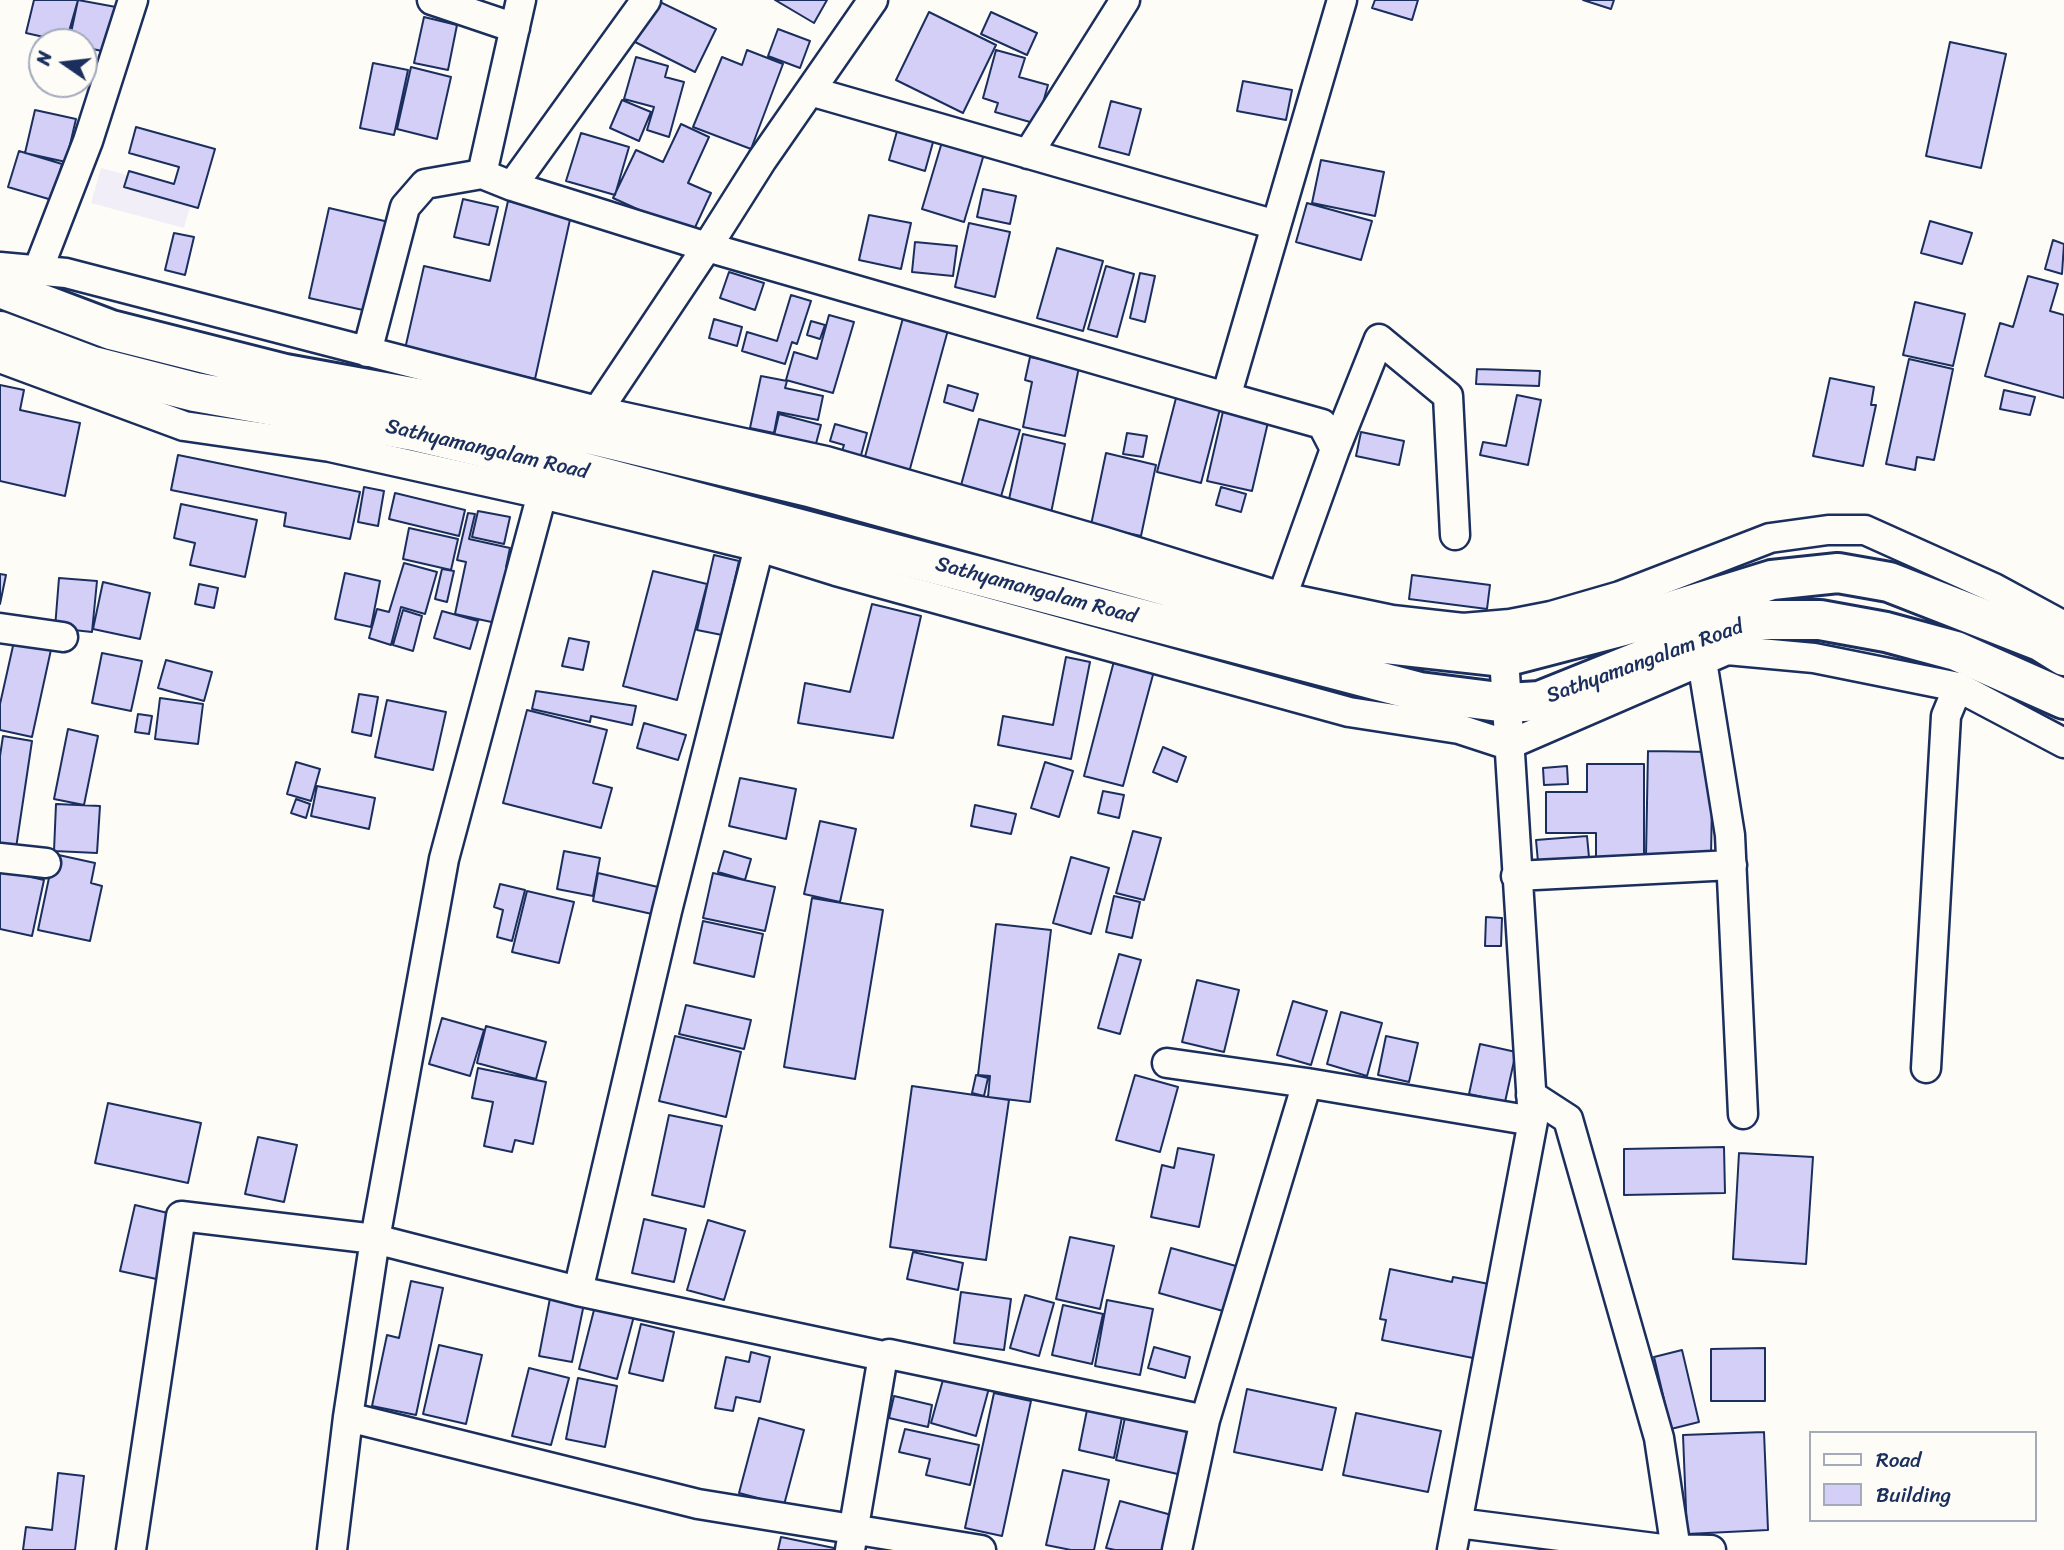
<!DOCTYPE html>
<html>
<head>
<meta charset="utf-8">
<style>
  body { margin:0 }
  #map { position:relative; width:2064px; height:1550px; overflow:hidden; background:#fdfcf7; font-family:Sriracha,sans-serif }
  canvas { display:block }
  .legend { position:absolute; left:1809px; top:1431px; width:228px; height:91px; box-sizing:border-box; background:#fdfcf7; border:2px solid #a3aaba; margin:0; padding:9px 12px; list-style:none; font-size:21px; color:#1b2f5e }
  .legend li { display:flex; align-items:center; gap:14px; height:35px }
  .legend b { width:35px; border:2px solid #a3aaba }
  .north { position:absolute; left:28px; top:28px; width:70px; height:70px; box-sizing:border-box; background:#fdfcf7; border:2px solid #a3aaba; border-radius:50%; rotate:284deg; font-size:19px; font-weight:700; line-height:28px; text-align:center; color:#1b2f5e }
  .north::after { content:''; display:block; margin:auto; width:24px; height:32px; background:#1b2f5e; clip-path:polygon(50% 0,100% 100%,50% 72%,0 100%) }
</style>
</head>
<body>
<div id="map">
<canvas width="2064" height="1550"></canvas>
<ul class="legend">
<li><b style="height:9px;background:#fdfcf7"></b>Road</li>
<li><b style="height:19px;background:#d4cff7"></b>Building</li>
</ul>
<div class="north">N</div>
</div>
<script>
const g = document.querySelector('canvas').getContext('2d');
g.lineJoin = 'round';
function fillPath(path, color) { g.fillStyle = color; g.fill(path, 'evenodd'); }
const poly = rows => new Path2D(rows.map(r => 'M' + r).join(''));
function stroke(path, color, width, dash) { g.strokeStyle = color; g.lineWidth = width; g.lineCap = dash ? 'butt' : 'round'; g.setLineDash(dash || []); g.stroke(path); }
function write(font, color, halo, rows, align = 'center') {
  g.font = font + ' Sriracha,sans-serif'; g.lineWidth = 7; g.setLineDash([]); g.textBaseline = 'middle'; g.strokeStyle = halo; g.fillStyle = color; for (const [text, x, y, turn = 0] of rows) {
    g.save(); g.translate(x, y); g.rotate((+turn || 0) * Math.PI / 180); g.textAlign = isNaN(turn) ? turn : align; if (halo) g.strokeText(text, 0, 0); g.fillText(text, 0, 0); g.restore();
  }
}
fillPath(poly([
  [101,168,194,193,184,228,91,203]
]), '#f1eef7');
const building = poly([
  [34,0,78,0,66,42,26,33,34,0],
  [78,0,116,7,106,52,84,47,84,42,69,42,78,0],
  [656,0,716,29,695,72,635,42,656,0],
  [775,0,827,0,814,23,775,0],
  [1375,0,1418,0,1412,20,1372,8,1375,0],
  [1583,0,1614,0,1611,9,1583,0],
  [929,12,996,45,963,113,896,80,929,12],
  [991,12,1037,33,1027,55,981,34,991,12],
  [424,17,457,25,448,70,414,63,424,17],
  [778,29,810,41,800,68,768,56,778,29],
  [1950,42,2006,54,1981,168,1926,156,1950,42],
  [747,50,783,64,751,149,693,127,722,57,742,65,747,50],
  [996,50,1025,58,1019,77,1048,85,1037,124,995,112,998,103,983,98,996,50],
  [636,57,668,66,665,77,684,82,669,137,647,130,654,107,624,99,636,57],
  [373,63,408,70,394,135,360,128,373,63],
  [411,67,451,77,437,139,397,129,411,67],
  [1243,81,1292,90,1286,120,1237,111,1243,81],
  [622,100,651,112,639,141,610,128,622,100],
  [1111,101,1141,109,1129,155,1099,147,1111,101],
  [35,110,76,119,66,162,25,153,35,110],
  [681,124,709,137,688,183,711,193,692,234,613,198,636,150,663,162,681,124],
  [899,124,935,135,925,171,889,160,899,124],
  [136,127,215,149,198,208,124,187,129,171,174,184,179,167,129,153,136,127],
  [581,133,629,147,615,195,566,181,581,133],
  [942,142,984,154,964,222,922,209,942,142],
  [19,151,62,164,52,200,8,187,19,151],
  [1321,160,1384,172,1375,216,1312,203,1321,160],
  [983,189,1016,196,1010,224,977,217,983,189],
  [463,199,498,207,489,245,454,237,463,199],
  [508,201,571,215,535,379,405,349,424,266,490,281,508,201],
  [1307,203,1372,221,1361,260,1296,242,1307,203],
  [329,208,393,223,372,312,309,298,329,208],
  [869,215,911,223,901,269,859,260,869,215],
  [1930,221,1972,233,1962,264,1921,253,1930,221],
  [969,223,1010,232,995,297,955,287,969,223],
  [174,233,194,237,185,275,165,270,174,233],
  [2053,240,2064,244,2062,274,2045,269,2053,240],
  [915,242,957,246,953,276,912,272,915,242],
  [1057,248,1103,261,1083,331,1037,318,1057,248],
  [1106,266,1134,274,1117,337,1088,329,1106,266],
  [729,272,764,283,755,310,720,298,729,272],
  [1140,273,1155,276,1145,322,1130,318,1140,273],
  [2028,276,2058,284,2050,311,2064,315,2064,398,1985,376,2000,323,2013,327,2028,276],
  [791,295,811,301,797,344,792,342,785,364,742,351,747,332,777,341,791,295],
  [1915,302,1965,314,1953,366,1903,355,1915,302],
  [829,315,854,322,833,393,786,380,794,352,817,359,829,315],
  [903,318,948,330,908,476,863,464,903,318],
  [714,319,742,327,737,346,709,338,714,319],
  [811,321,825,325,820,339,807,335,811,321],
  [1030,357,1079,367,1065,436,1023,427,1032,382,1025,380,1030,357],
  [1909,359,1953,369,1934,460,1917,457,1915,470,1886,464,1909,359],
  [1477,369,1540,371,1539,386,1476,384,1477,369],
  [761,376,787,381,785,388,823,396,818,420,778,412,774,433,750,428,761,376],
  [1830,378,1874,387,1871,405,1876,405,1863,466,1813,456,1830,378],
  [0,385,24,390,20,410,80,423,65,496,0,481,0,385],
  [948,385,978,394,973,411,944,402,948,385],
  [2004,390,2035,397,2030,415,2000,409,2004,390],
  [1517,395,1541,400,1528,465,1480,455,1483,442,1506,446,1517,395],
  [1176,398,1220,409,1201,483,1157,472,1176,398],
  [1224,407,1269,418,1252,491,1207,481,1224,407],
  [779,414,821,425,814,451,773,440,779,414],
  [979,419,1020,430,1000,500,960,489,979,419],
  [835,424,867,433,860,459,841,454,844,445,830,441,835,424],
  [1361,432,1404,441,1399,465,1356,456,1361,432],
  [1127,433,1147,436,1143,457,1123,454,1127,433],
  [1023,434,1065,444,1051,513,1008,504,1023,434],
  [1106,453,1156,465,1141,536,1091,525,1106,453],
  [178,455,360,492,350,539,284,526,286,513,171,490,178,455],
  [364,487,384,491,378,526,358,522,364,487],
  [1221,487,1246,494,1241,512,1216,505,1221,487],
  [395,493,465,510,459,536,389,519,395,493],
  [181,504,257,520,245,577,190,565,195,543,174,538,181,504],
  [478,511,510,517,504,544,472,537,478,511],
  [468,513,475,514,469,539,510,548,506,567,508,568,496,623,455,614,466,562,457,560,468,513],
  [409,528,458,539,451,570,403,559,409,528],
  [714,555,739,561,722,635,697,630,714,555],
  [404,563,437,572,425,614,401,607,391,645,369,638,377,609,389,612,404,563],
  [442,569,454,571,447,602,435,599,442,569],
  [653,571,707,584,677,700,623,686,653,571],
  [345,573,380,581,371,627,335,619,345,573],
  [0,574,6,575,0,604,0,574],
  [1412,575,1490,585,1487,609,1409,599,1412,575],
  [59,578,97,581,92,632,55,628,59,578],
  [103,582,150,593,140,639,93,629,103,582],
  [199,584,218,588,214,608,195,604,199,584],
  [872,604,921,616,893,738,798,723,805,683,850,692,872,604],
  [403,610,422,616,413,651,393,645,403,610],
  [442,611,478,621,470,649,434,638,442,611],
  [15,637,52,645,32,737,0,730,0,704,15,637],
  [569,638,589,642,583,670,562,666,569,638],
  [102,653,142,661,131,711,92,703,102,653],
  [1066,657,1090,662,1071,759,998,745,1003,716,1053,725,1066,657],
  [166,660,212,672,204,701,158,688,166,660],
  [1114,661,1154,671,1123,786,1084,776,1114,661],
  [536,691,636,706,632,725,591,716,590,722,532,709,536,691],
  [359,694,378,697,371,736,352,732,359,694],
  [160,698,203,704,198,744,155,739,160,698],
  [387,700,446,712,433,770,375,757,387,700],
  [527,710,607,730,593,783,612,788,601,828,503,803,527,710],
  [138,714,152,716,149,734,135,732,138,714],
  [644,723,686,735,678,760,637,748,644,723],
  [68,729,98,736,84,805,54,799,68,729],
  [3,736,32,741,16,848,0,845,0,756,3,736],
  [1163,747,1186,757,1177,782,1153,772,1163,747],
  [1648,751,1713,752,1711,856,1646,856,1648,751],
  [296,762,320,769,311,801,287,794,296,762],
  [1045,762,1073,771,1059,817,1031,808,1045,762],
  [1587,764,1644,764,1644,863,1596,863,1596,833,1546,833,1546,792,1587,792,1587,764],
  [1567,766,1568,784,1544,785,1543,768,1567,766],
  [740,778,796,789,786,839,729,826,740,778],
  [317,786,375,798,369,829,311,816,317,786],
  [1103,791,1124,795,1119,818,1098,813,1103,791],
  [296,799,310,804,306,818,291,813,296,799],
  [56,804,100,806,97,853,54,851,56,804],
  [975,805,1016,814,1011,834,971,826,975,805],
  [820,821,856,829,840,902,804,894,820,821],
  [1133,831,1161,838,1144,900,1116,893,1133,831],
  [1587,836,1590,868,1539,873,1536,840,1587,836],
  [564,851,600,858,593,896,557,889,564,851],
  [724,851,751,859,745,880,718,872,724,851],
  [54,854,95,863,91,883,102,886,90,941,38,930,54,854],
  [1071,857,1109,868,1091,934,1053,923,1071,857],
  [0,870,44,880,32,936,0,929,0,870],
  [598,873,658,887,652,914,593,901,598,873],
  [713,873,775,887,765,931,703,918,713,873],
  [500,884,525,890,512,941,497,937,503,910,494,907,500,884],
  [527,891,574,902,559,963,512,952,527,891],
  [1114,896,1140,902,1132,938,1106,932,1114,896],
  [812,898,883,910,855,1079,784,1067,812,898],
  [1486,917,1502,918,1501,946,1485,946,1486,917],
  [703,921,763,934,754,977,694,963,703,921],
  [996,924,1051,930,1030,1102,988,1097,990,1076,978,1075,996,924],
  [1119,954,1141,960,1120,1034,1098,1028,1119,954],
  [1197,980,1239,990,1224,1052,1182,1042,1197,980],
  [1293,1001,1327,1011,1311,1065,1277,1055,1293,1001],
  [686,1005,751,1020,744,1049,679,1034,686,1005],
  [1341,1012,1382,1023,1367,1076,1327,1064,1341,1012],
  [442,1018,484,1030,470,1076,429,1064,442,1018],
  [486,1026,546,1042,536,1079,477,1063,486,1026],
  [675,1036,741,1052,726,1117,659,1101,675,1036],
  [1386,1036,1418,1043,1409,1082,1378,1075,1386,1036],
  [1480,1044,1516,1052,1505,1102,1469,1094,1480,1044],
  [478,1068,546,1082,533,1144,515,1140,512,1152,484,1146,493,1102,472,1098,478,1068],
  [976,1075,988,1078,984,1096,972,1093,976,1075],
  [1135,1075,1178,1087,1160,1152,1116,1140,1135,1075],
  [912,1086,1009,1100,986,1260,890,1247,912,1086],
  [108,1103,201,1123,188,1183,95,1163,108,1103],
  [669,1115,722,1126,704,1207,652,1195,669,1115],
  [258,1137,297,1145,284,1202,245,1194,258,1137],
  [1724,1147,1725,1193,1624,1195,1624,1149,1724,1147],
  [1178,1148,1214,1155,1199,1227,1151,1217,1162,1165,1174,1168,1178,1148],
  [1739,1153,1813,1157,1806,1264,1733,1259,1739,1153],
  [135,1205,176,1215,161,1280,120,1271,135,1205],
  [644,1219,686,1229,674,1282,632,1273,644,1219],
  [708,1220,745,1231,724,1300,687,1290,708,1220],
  [1070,1237,1114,1246,1100,1309,1056,1299,1070,1237],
  [1171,1248,1236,1266,1223,1311,1159,1293,1171,1248],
  [913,1252,963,1263,958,1290,907,1279,913,1252],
  [1390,1269,1452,1282,1453,1277,1489,1284,1473,1358,1382,1340,1386,1320,1380,1319,1390,1269],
  [411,1281,443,1288,416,1415,372,1406,387,1335,399,1338,411,1281],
  [961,1292,1011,1299,1004,1350,954,1343,961,1292],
  [551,1293,585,1299,572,1362,539,1356,551,1293],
  [1025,1295,1054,1303,1039,1356,1010,1348,1025,1295],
  [1107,1300,1153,1309,1140,1375,1095,1366,1107,1300],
  [1063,1305,1103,1314,1092,1364,1052,1355,1063,1305],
  [595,1306,634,1316,617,1379,579,1369,595,1306],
  [641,1324,674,1332,663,1381,629,1373,641,1324],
  [439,1345,482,1355,466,1424,423,1414,439,1345],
  [1154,1347,1190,1357,1185,1378,1148,1368,1154,1347],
  [1765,1348,1765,1401,1711,1401,1711,1349,1765,1348],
  [1682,1350,1699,1422,1671,1429,1654,1357,1682,1350],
  [751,1352,770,1357,760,1402,736,1397,733,1411,715,1408,726,1357,749,1362,751,1352],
  [529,1368,569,1378,551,1445,512,1436,529,1368],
  [944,1376,989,1388,976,1436,931,1423,944,1376],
  [578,1378,617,1386,605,1447,566,1439,578,1378],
  [1247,1389,1336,1408,1322,1470,1234,1452,1247,1389],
  [994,1393,1031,1401,1002,1536,965,1528,994,1393],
  [894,1396,932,1405,928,1427,889,1418,894,1396],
  [1089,1400,1124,1407,1114,1458,1079,1450,1089,1400],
  [1127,1408,1194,1422,1182,1475,1116,1460,1127,1408],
  [1356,1413,1441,1431,1428,1492,1343,1475,1356,1413],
  [759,1418,804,1430,784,1505,739,1493,759,1418],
  [905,1429,979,1445,970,1485,926,1475,930,1459,899,1452,905,1429],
  [1764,1432,1768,1530,1687,1534,1683,1435,1764,1432],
  [1063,1470,1109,1480,1094,1550,1071,1550,1046,1545,1063,1470],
  [58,1473,84,1476,75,1550,23,1550,26,1527,52,1530,58,1473],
  [1120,1501,1179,1517,1170,1550,1115,1550,1106,1548,1120,1501],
  [781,1537,834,1548,833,1550,778,1550,781,1537]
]);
fillPath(building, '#d4cff7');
stroke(building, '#1b2f5e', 2);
const minor = poly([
  [432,0,515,28],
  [873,0,762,160,707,247,542,494,444,859,375,1239,578,1291,883,1356,889,1354,1205,1420,1177,1550],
  [810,91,1276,225],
  [1028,154,1125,0],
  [482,174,521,0],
  [512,186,707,247,1226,397,1342,0],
  [0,267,66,273,597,411,826,461,1105,542,1282,597,1392,620,1463,628,1510,624,1551,616,1620,596,1770,538,1828,530,1865,530,1994,588,2064,626],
  [38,270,88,141,133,0],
  [367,352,405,207,425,184,482,174,512,186,646,0],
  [0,358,184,426,330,447,542,494,759,547,836,571,1349,712,1459,729,1508,745,1727,650,1814,658,1958,687,2064,743],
  [1226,397,1322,424,1335,449,1282,597],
  [1335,449,1379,339,1448,396,1455,535],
  [0,628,63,637],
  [1702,661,1730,835,1743,1114],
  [0,858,46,863],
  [1516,876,1732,865],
  [1167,1063,1307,1083,1533,1121],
  [1926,1068,1946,716,1958,687],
  [1531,1095,1568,1119,1659,1438,1676,1550],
  [578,1291,667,911,759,547],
  [348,1417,698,1504,981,1550],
  [1205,1420,1307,1083],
  [1458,1523,1662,1549,1711,1550],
  [131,1550,181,1216,375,1239,348,1417,332,1550],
  [850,1550,883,1356],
  [1452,1550,1533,1121,1504,657]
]);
const trunk = poly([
  [0,288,111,330,285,374,505,414,809,487,1368,642,1504,657,1623,626,1772,580,1838,573,1889,582,2040,641,2064,656],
  [0,331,93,366,195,392,413,431,561,466,1420,692,1507,703,1540,701,1707,634,1761,620,1820,620,1886,632,1956,651,2064,699]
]);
stroke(minor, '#1b2f5e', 33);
stroke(trunk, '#1b2f5e', 44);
stroke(minor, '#fdfcf7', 28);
stroke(trunk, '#fdfcf7', 38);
write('21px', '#1b2f5e', '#fdfcf7', [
  ["Sathyamangalam Road",487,450,13],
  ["Sathyamangalam Road",1036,591,15],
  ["Sathyamangalam Road",1645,662,-20]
]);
</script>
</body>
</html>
